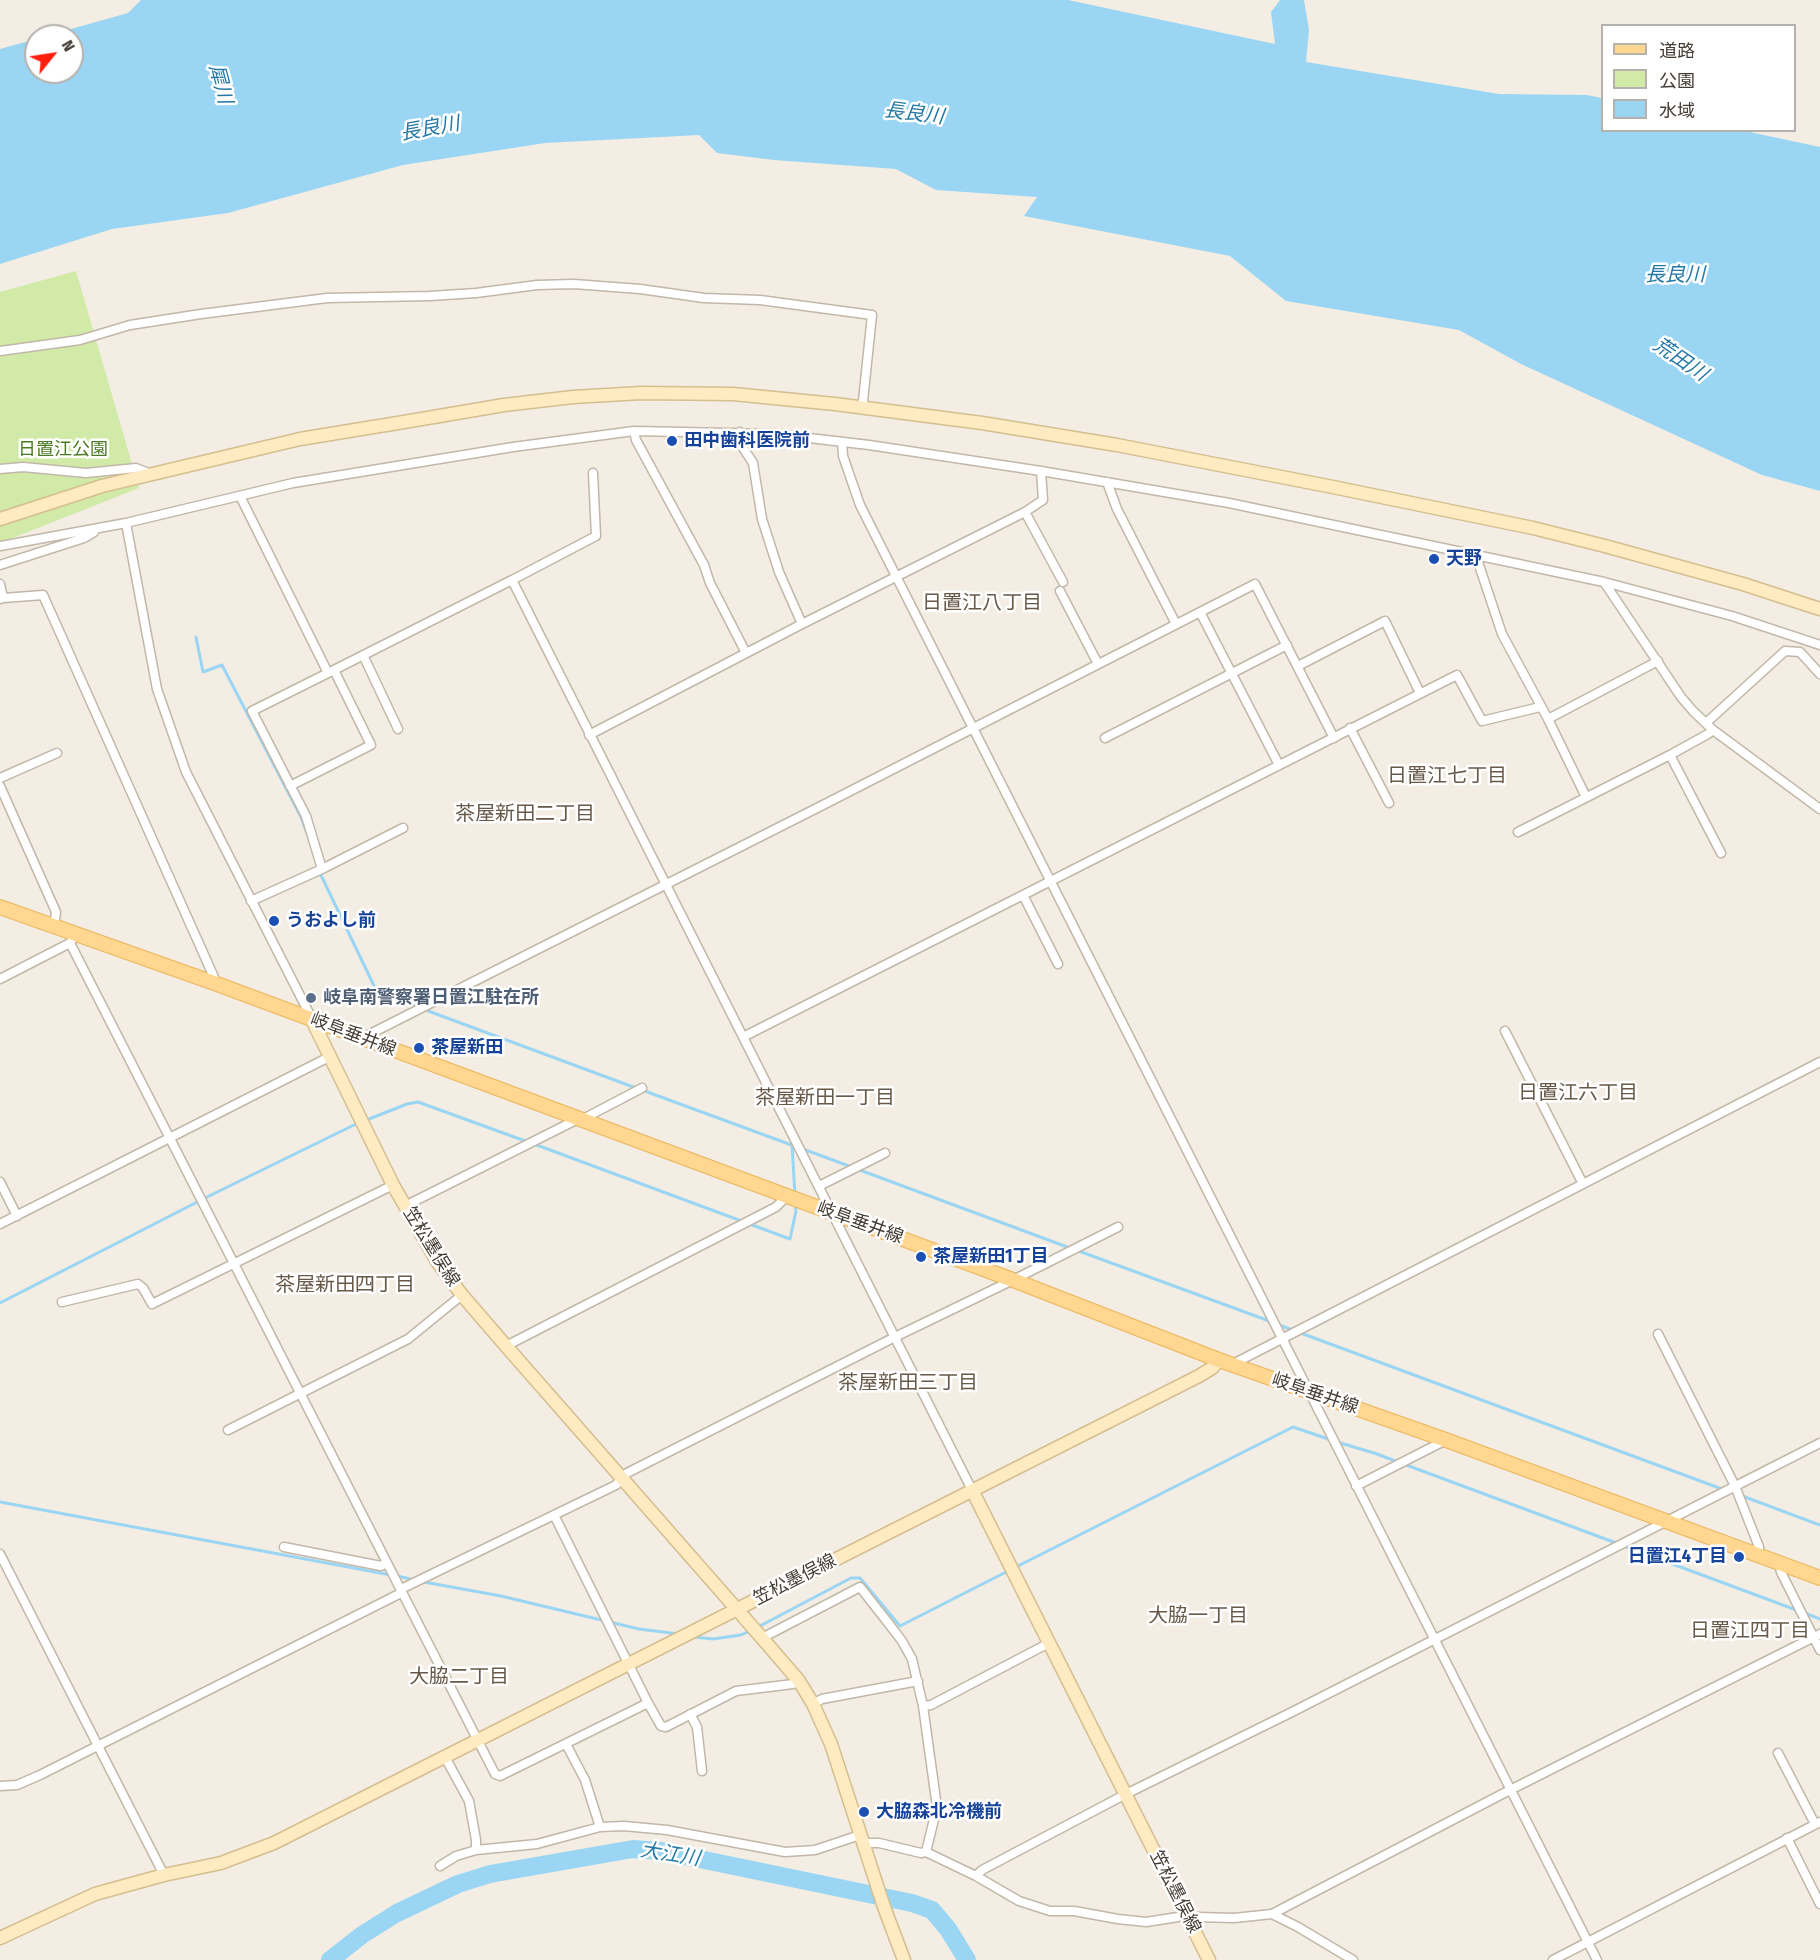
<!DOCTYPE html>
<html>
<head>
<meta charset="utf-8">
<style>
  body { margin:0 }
  #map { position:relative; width:1820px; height:1960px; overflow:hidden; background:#f3ede3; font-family:"Fira Sans Condensed","Noto Sans JP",sans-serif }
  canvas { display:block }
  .legend { position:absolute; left:1601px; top:24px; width:195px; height:108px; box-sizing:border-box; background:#fff; border:2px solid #b5b1ad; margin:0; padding:8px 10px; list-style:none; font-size:18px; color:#453c33 }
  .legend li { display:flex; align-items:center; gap:12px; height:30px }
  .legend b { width:30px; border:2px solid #b5b1ad }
  .north { position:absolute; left:24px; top:24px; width:60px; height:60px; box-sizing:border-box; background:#fff; border:2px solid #b5b1ad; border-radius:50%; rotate:60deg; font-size:16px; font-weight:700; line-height:24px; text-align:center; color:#453c33 }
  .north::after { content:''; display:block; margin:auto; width:21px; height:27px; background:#ff1f0e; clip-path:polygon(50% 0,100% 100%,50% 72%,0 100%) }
</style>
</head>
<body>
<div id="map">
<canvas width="1820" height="1960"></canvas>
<ul class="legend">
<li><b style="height:8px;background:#ffd790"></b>道路</li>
<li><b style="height:16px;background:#d2eaa8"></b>公園</li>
<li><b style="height:16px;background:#9ad6f4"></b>水域</li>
</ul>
<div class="north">N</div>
</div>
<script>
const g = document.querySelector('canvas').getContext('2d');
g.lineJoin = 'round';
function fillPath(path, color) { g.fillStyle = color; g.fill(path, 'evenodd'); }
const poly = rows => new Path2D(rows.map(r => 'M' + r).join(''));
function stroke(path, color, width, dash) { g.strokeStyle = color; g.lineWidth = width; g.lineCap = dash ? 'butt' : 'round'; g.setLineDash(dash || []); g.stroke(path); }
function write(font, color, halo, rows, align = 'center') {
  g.font = font + ' "Fira Sans Condensed","Noto Sans JP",sans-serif'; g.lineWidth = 5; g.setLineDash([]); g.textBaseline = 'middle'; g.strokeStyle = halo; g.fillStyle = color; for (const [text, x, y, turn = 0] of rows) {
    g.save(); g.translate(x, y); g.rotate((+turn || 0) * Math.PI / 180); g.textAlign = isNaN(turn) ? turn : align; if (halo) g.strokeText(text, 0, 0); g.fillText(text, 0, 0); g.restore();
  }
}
fillPath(poly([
  [76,271,139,488,0,543,0,292]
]), '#d2eaa8');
fillPath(poly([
  [141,0,1068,0,1275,44,1271,12,1280,0,1304,0,1309,30,1306,62,1499,94,1587,95,1602,98,1602,130,1745,131,1820,147,1820,491,1762,475,1521,364,1459,330,1286,301,1230,256,1024,216,1037,197,936,190,896,169,774,160,717,153,699,135,545,143,403,165,228,213,112,229,0,264,0,49,36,39,36,72,72,72,72,36,46,36,128,13]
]), '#9ad6f4');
stroke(poly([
  [196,637,203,672,222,665,301,817,309,839],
  [319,871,377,992,636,1088],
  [642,1090,797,1147],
  [364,1121,407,1104,418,1102,528,1142],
  [534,1144,790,1239,796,1211,795,1204],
  [792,1145,795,1195],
  [803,1149,1070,1248],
  [1076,1250,1272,1322],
  [0,1303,207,1197,358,1123],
  [1279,1325,1722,1489],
  [1337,1442,1374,1453,1799,1611],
  [1729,1491,1820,1525],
  [0,1502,391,1575],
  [1016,1567,1293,1427,1331,1440],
  [397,1576,415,1580],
  [424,1582,501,1596,639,1629,679,1634],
  [1805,1613,1820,1619],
  [758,1627,851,1578,860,1578,900,1626,1010,1570],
  [694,1637,713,1639,741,1635,752,1630]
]), '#9ad6f4', 3);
stroke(poly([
  [330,1960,362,1935,397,1913,458,1884,490,1874,633,1849,661,1851,912,1903,932,1910,948,1929,967,1960]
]), '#9ad6f4', 18);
const street = poly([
  [0,351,80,340,130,325,201,314,327,298,430,296,476,293,537,285,574,284,640,289,704,298,760,300,872,315,863,401],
  [634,431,636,440,704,565,710,583,746,653],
  [740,432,740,443,753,463,762,519,779,572,802,624],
  [842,442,843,456,860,505,1597,1960],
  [0,469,23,467,86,473,136,468,151,474],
  [1107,482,1117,509,1176,624],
  [240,496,328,673,512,580,972,1490],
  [1025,512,1063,582],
  [126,523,157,689,186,772,312,1019],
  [0,546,126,523,293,483,513,447,634,431,775,434,869,445,1041,471,1229,503,1604,582,1732,616,1820,645],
  [1476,556,1502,634,1548,719,1586,797],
  [0,565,84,538,94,532],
  [512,580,596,536,593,473],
  [1604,582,1681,697,1693,711,1713,730,1820,809],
  [0,584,3,598,0,599],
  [1060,591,1098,664],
  [3,598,43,595,217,984],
  [1200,612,1279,765],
  [363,655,398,729],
  [1298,666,1385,621,1420,693],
  [1548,719,1658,661],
  [1706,723,1785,651,1800,652,1820,674],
  [1350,728,1389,803],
  [589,735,802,624,1025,512,1043,500,1041,471],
  [1105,738,1287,645],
  [1670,755,1721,853],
  [0,778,57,753],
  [0,786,56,912,54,927],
  [290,786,371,745,334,670],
  [1518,832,1670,755,1708,734,1713,730],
  [322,869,306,816,252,711,328,673],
  [1023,895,1058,964],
  [251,901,322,869,403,828],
  [75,935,70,943,495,1774,500,1776,648,1703,661,1726,666,1727,736,1691,793,1684,799,1681],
  [0,979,70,943],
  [1505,1031,1583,1184],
  [743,1037,1457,675,1482,721,1540,707],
  [362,1038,823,805,1255,584,1334,738],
  [581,1120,642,1088],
  [0,1182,17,1216],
  [819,1186,885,1153],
  [405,1206,578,1119],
  [0,1224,329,1057],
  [62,1302,138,1284,143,1288,152,1304,393,1185],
  [1658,1334,1735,1486,1759,1547,1759,1556],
  [506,1346,776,1207,787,1196],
  [1231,1365,1820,1062],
  [228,1430,408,1339,462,1295],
  [1356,1486,1446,1440],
  [554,1515,648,1703],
  [284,1547,381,1566,387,1563],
  [0,1554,164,1875],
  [1779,1563,1781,1572,1820,1650],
  [401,1589,616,1485,627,1473,895,1337,1013,1280,1118,1227],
  [762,1638,860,1587,889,1624,902,1641,912,1659,923,1706,937,1807,926,1852],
  [813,1704,822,1699,918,1681],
  [923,1706,931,1705,1049,1643],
  [690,1714,697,1727,702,1771],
  [566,1744,585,1780,600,1827],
  [1778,1753,1815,1824],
  [445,1757,469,1801,476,1840,476,1850],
  [0,1786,17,1785,40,1775,401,1593],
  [1787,1838,1820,1904],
  [863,1843,879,1843,921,1853,926,1852,976,1876,1019,1901,1050,1911,1074,1911,1118,1919,1146,1922,1178,1917,1186,1913],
  [440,1866,456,1856,476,1850,537,1844,600,1827,624,1826,667,1830,785,1852,815,1850,860,1835],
  [976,1876,982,1870,1126,1794,1294,1711,1820,1443],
  [1272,1914,1298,1927,1353,1960],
  [1189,1920,1197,1917,1234,1918,1272,1914,1510,1790,1820,1634],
  [1553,1960,1820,1822]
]);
const secondary = poly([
  [0,519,102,486,300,439,404,422,504,405,573,397,641,393,733,394,835,404,982,423,1117,445,1333,487,1533,528,1605,546,1743,584,1820,609],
  [312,1020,393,1185,438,1263,462,1295,506,1346,762,1638,799,1681,813,1704,831,1744,884,1907,904,1960],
  [972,1490,1209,1960],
  [0,1938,95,1894,164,1875,221,1863,274,1843,1199,1376,1212,1368,1219,1360]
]);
const primary = poly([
  [0,907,217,984,787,1196,1013,1280,1219,1360,1446,1440,1820,1578]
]);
stroke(street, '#c2b7a8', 11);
stroke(secondary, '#d5be8f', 15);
stroke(primary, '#ebb459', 16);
stroke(street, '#fff', 8);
stroke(secondary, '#ffebc1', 12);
stroke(primary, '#ffd790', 14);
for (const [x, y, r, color] of [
  [672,441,6,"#1a4fb4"],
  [1434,559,6,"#1a4fb4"],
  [274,921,6,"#1a4fb4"],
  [311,998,6,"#5c6f8a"],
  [419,1048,6,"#1a4fb4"],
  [921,1257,6,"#1a4fb4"],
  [1739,1557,6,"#1a4fb4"],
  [864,1812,6,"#1a4fb4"]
]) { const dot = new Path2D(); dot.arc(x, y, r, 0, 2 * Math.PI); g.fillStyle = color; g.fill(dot); stroke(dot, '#fff', 2); }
write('bold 18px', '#164399', '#fff', [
  ["田中歯科医院前",684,441],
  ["天野",1446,559],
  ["うおよし前",286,921],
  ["茶屋新田",431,1048],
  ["茶屋新田1丁目",933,1257],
  ["日置江4丁目",1727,1557,"right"],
  ["大脇森北冷機前",876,1812]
], 'left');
write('18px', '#4a7a23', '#fff', [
  ["日置江公園",63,450]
]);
write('bold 18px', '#4e5e75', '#fff', [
  ["岐阜南警察署日置江駐在所",323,998]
], 'left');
write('18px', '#453c33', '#fff', [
  ["岐阜垂井線",353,1035,21],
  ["岐阜垂井線",860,1223,20],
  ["笠松墨俣線",431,1247,58],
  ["岐阜垂井線",1315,1394,19],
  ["笠松墨俣線",795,1580,-27],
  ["笠松墨俣線",1175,1892,63]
]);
write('italic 20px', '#2479a6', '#fff', [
  ["犀川",220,84,75],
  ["長良川",914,114,7],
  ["長良川",430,129,-10],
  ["長良川",1675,275],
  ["荒田川",1680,360,34],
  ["大江川",670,1855,9]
]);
write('20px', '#685949', '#fff', [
  ["日置江八丁目",982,603],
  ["日置江七丁目",1447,776],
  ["茶屋新田二丁目",525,814],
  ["日置江六丁目",1578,1093],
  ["茶屋新田一丁目",825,1098],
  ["茶屋新田四丁目",345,1285],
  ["茶屋新田三丁目",908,1383],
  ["大脇一丁目",1198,1616],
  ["日置江四丁目",1750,1631],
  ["大脇二丁目",459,1677]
]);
</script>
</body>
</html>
